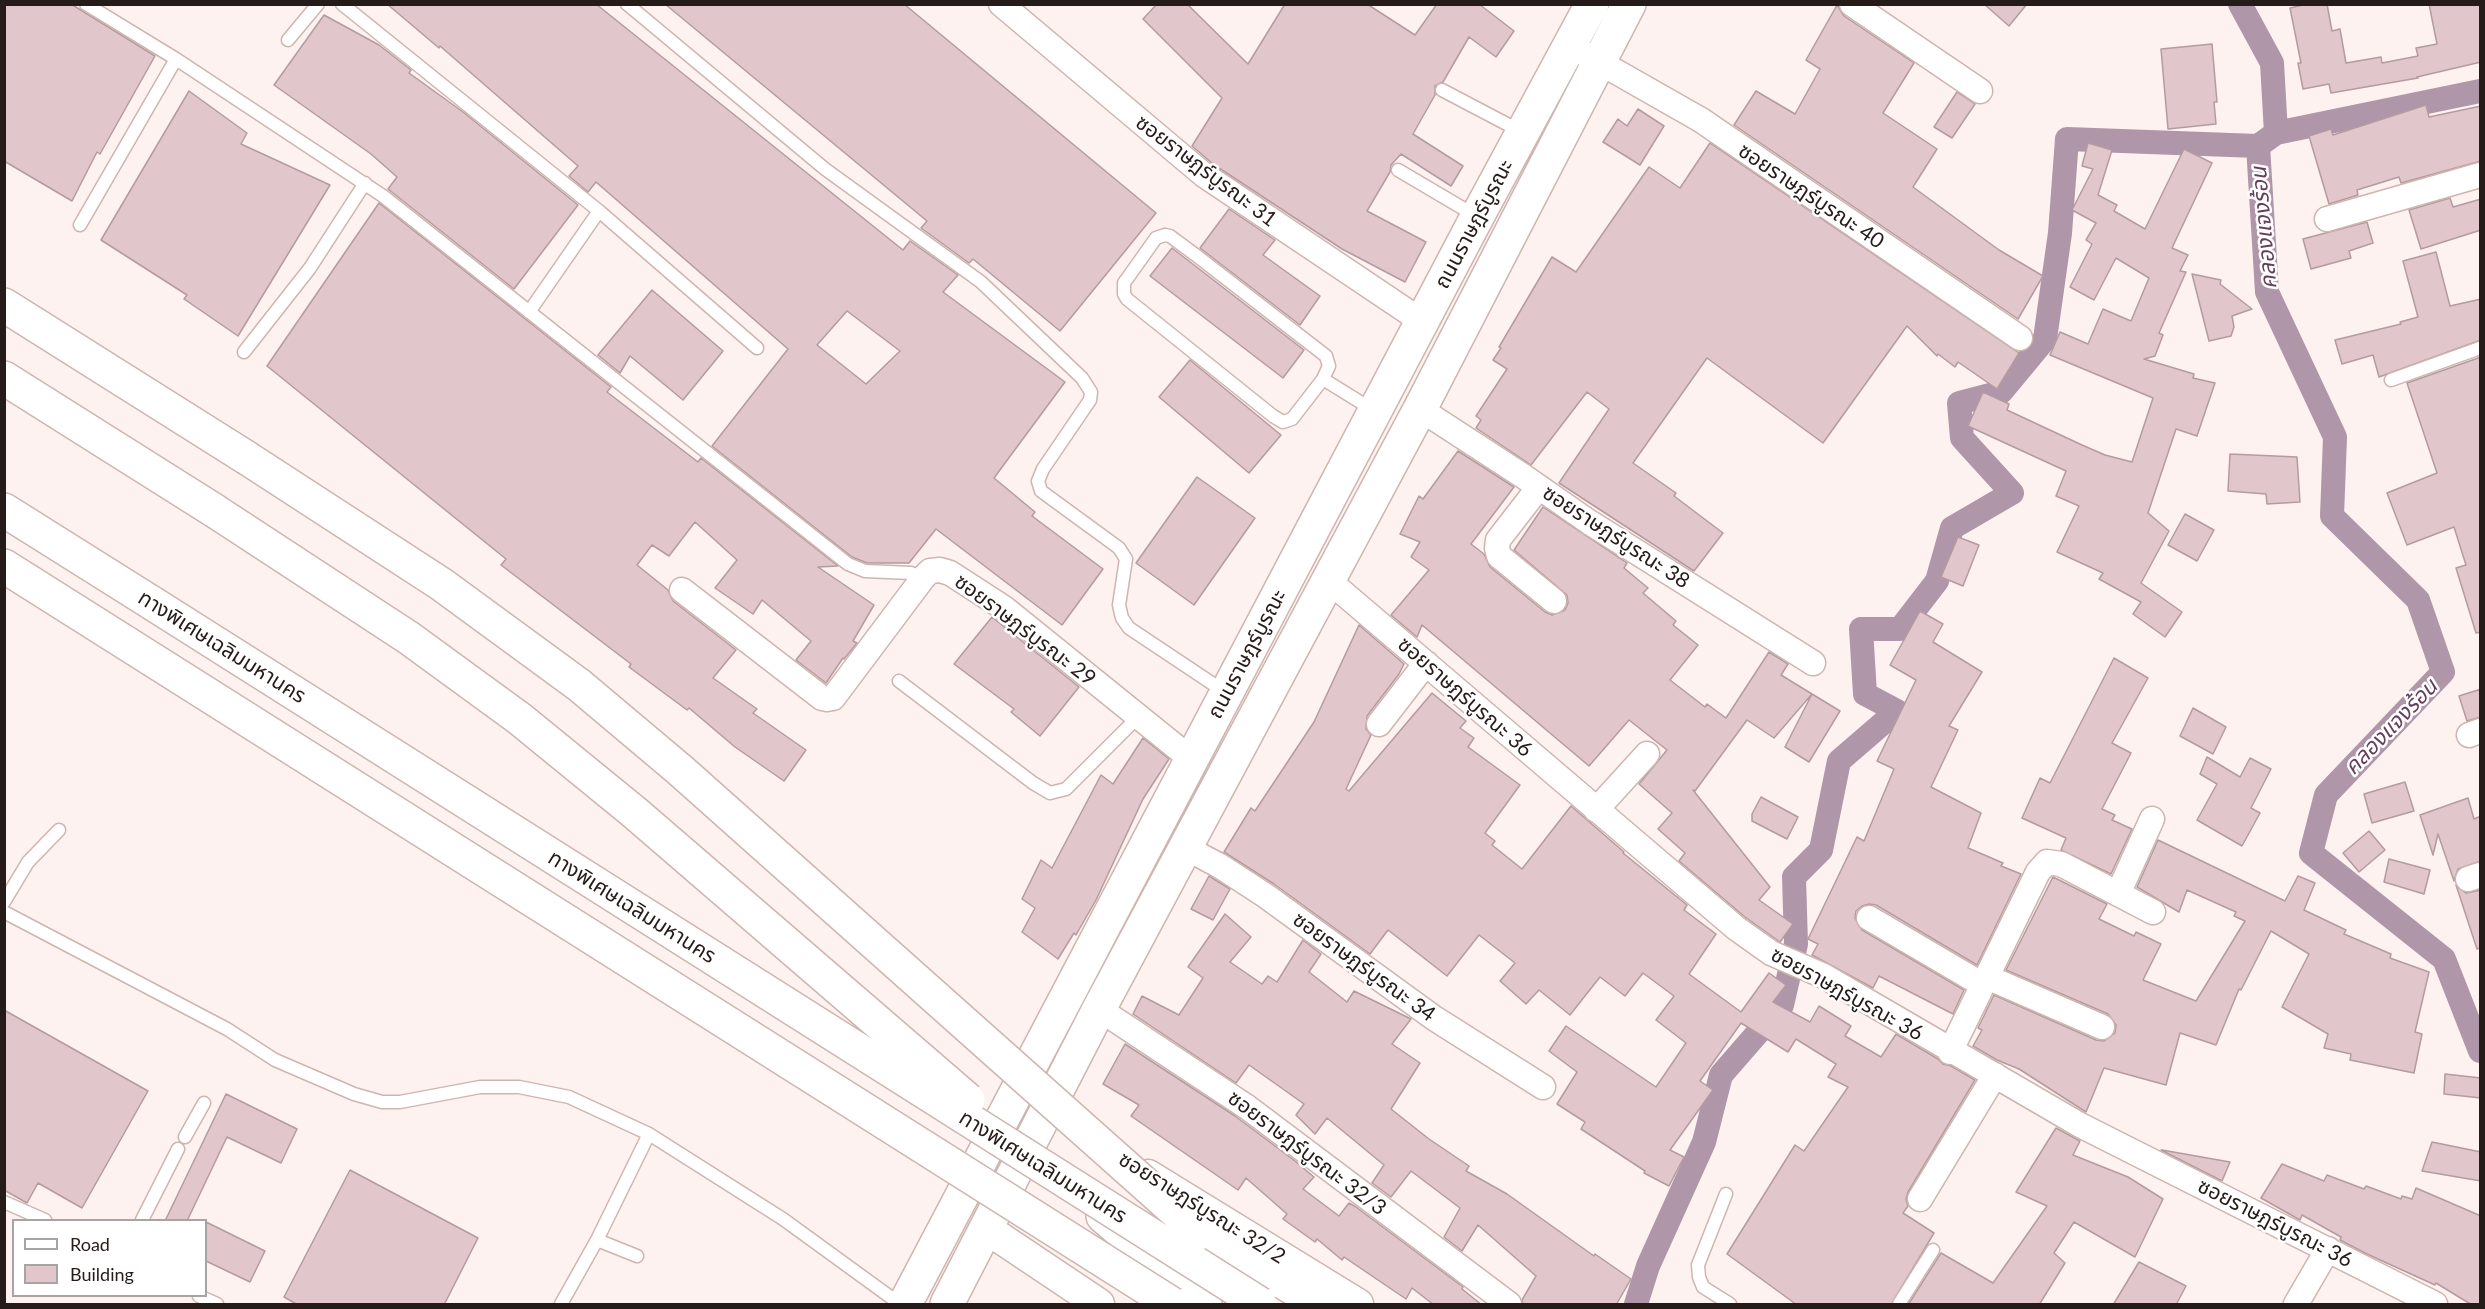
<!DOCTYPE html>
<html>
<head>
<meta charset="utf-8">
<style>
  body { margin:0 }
  #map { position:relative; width:2485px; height:1309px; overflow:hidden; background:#fdf2f0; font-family:Lato,sans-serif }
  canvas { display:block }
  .frame { position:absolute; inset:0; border:6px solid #251b19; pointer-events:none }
  .legend { position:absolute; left:12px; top:1219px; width:195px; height:78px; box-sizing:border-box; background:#fff; border:2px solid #a8a4a3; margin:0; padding:8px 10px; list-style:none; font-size:18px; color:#251b19 }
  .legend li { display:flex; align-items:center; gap:12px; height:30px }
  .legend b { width:30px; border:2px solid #a8a4a3 }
</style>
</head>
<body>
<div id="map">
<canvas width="2485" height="1309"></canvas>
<div class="frame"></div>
<ul class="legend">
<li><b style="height:8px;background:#fff"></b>Road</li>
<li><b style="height:16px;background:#e1c6cb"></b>Building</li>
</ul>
</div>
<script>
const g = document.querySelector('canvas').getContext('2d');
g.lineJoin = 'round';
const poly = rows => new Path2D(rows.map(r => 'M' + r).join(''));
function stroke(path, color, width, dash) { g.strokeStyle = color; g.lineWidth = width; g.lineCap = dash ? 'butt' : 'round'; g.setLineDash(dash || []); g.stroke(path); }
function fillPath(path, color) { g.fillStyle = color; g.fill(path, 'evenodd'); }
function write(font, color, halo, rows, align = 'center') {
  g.font = font + ' Lato,"Noto Sans Thai",sans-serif'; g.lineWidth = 5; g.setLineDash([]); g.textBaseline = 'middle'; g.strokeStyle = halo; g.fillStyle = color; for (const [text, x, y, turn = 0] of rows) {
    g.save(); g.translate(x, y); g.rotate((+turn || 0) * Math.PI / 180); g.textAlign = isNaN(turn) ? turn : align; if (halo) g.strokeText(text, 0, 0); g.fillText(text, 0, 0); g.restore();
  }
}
stroke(poly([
  [2240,4,2272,63,2276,133,2258,146,2267,292,2335,437,2332,516,2418,600,2443,672,2326,795,2311,853,2444,959,2480,1051],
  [2276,133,2480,91],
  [1636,1304,1648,1266,1704,1142,1721,1075,1782,1005,1796,944,1794,877,1821,850,1839,761,1897,711,1865,694,1861,629,1900,629,1937,581,1952,528,2012,493,1962,438,1959,403,2001,392,2045,339,2060,233,2067,139,2258,146]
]), '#b096a9', 24);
const building = poly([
  [4,4,71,4,155,56,100,154,97,152,72,201,4,161,4,4],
  [387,4,596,4,903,250,910,241,958,275,943,292,1065,382,994,478,1035,512,1032,516,1103,569,1062,625,936,529,909,563,867,563,852,557,712,446,788,349,596,182,588,192,569,176,578,166,440,46,439,48,387,4],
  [847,311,900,351,866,384,817,345,847,311],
  [665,4,904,4,1156,213,1060,331,973,259,969,263,921,228,927,221,665,4],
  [1157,4,1187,4,1248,64,1285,4,1367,4,1415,35,1437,4,1479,4,1514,31,1496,57,1469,37,1443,82,1435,86,1435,95,1413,134,1463,166,1451,186,1401,154,1391,165,1390,172,1367,211,1426,242,1405,282,1342,249,1213,164,1192,146,1222,98,1143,19,1157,4],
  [1984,4,2027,4,2009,26,1984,4],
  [2308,4,2327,4,2332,31,2340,29,2346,63,2381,57,2382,63,2418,56,2416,48,2437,44,2429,4,2481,4,2481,62,2417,77,2418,78,2331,93,2329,84,2303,89,2298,63,2301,63,2290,8,2308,4],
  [1837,5,1844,16,1914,63,1883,113,1937,149,1913,187,1999,250,2043,276,2018,319,1734,125,1756,91,1795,114,1820,69,1806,60,1837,5],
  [324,15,379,45,411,70,409,73,463,112,578,205,514,289,388,189,397,177,371,154,274,85,324,15],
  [2212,44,2217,102,2214,102,2216,124,2168,129,2161,49,2212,44],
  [189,91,247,133,241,144,330,185,238,336,184,299,187,295,101,240,189,91],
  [1957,92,1975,104,1952,138,1934,127,1957,92],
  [2426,105,2429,117,2481,106,2481,161,2401,183,2399,177,2357,190,2358,195,2329,204,2309,136,2331,129,2333,135,2426,105],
  [1638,109,1664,126,1640,165,1603,142,1618,119,1627,126,1638,109],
  [1710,143,2019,353,1997,389,1958,362,1955,367,1938,354,1937,356,1907,326,1823,443,1707,358,1633,463,1676,493,1674,496,1723,533,1694,571,1559,483,1609,409,1587,392,1531,465,1476,428,1481,420,1476,416,1507,369,1493,360,1501,348,1499,347,1552,257,1576,272,1649,167,1680,188,1710,143],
  [2088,143,2112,150,2098,195,2117,205,2114,211,2145,229,2184,149,2212,163,2172,248,2188,255,2180,271,2186,272,2159,333,2163,335,2155,356,2144,359,2194,374,2193,378,2215,383,2197,436,2176,429,2148,513,2169,531,2141,583,2182,612,2165,637,2133,614,2141,602,2099,579,2103,573,2057,552,2079,506,2056,496,2066,471,1968,426,1983,392,2009,404,2007,410,2082,445,2105,455,2132,462,2153,398,2050,355,2060,332,2088,344,2103,309,2131,321,2149,278,2116,258,2094,300,2070,287,2092,244,2086,240,2096,223,2072,210,2093,169,2082,166,2088,143],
  [2450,198,2453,207,2481,199,2481,230,2421,249,2409,210,2450,198],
  [379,203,611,387,607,392,698,462,701,458,838,566,818,567,874,605,853,641,857,643,844,659,843,658,826,683,796,660,811,641,762,600,753,614,715,588,737,560,695,522,669,556,652,545,637,565,668,590,673,601,736,650,713,678,757,709,753,713,806,750,784,781,735,747,689,708,687,710,629,667,631,664,501,565,506,559,267,366,379,203],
  [1229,209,1275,240,1263,255,1320,296,1300,325,1200,248,1229,209],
  [2367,222,2373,243,2349,251,2351,258,2311,269,2303,239,2367,222],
  [1172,248,1304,350,1283,378,1150,276,1172,248],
  [2436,252,2450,306,2481,299,2481,340,2379,377,2373,355,2342,364,2335,340,2401,324,2400,322,2418,317,2403,261,2436,252],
  [2192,274,2221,280,2220,284,2252,309,2232,316,2234,327,2231,336,2209,341,2192,274],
  [652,290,723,351,683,400,630,356,620,373,598,355,652,290],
  [2481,357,2481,632,2476,633,2456,568,2466,565,2454,527,2407,545,2387,493,2437,473,2407,383,2481,357],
  [1190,360,1281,435,1249,473,1159,397,1190,360],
  [1458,451,1514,487,1471,544,1484,554,1490,567,1545,612,1552,615,1565,610,1568,603,1567,595,1514,550,1543,507,1627,563,1624,568,1648,588,1643,593,1676,621,1673,625,1698,645,1670,680,1705,707,1707,704,1726,718,1769,652,1788,664,1781,675,1812,694,1774,738,1747,720,1695,791,1693,790,1770,887,1759,900,1793,924,1780,942,1745,917,1679,861,1685,853,1658,829,1672,813,1639,784,1667,750,1629,720,1589,766,1422,625,1417,637,1391,615,1429,570,1411,557,1420,542,1400,534,1419,496,1423,499,1458,451],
  [2230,454,2297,457,2300,502,2267,504,2266,494,2228,491,2230,454],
  [1197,477,1255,518,1194,605,1136,563,1197,477],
  [2185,514,2214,530,2197,561,2168,545,2185,514],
  [1958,537,1979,545,1963,586,1941,577,1958,537],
  [1920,611,1943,624,1933,642,1982,672,1949,726,1958,730,1931,787,1981,813,1968,848,2003,863,2001,866,2021,874,1977,965,1876,905,1869,904,1862,906,1856,911,1855,918,1862,930,1964,990,1953,1014,1879,976,1873,988,1812,955,1818,944,1808,939,1857,837,1864,841,1894,769,1877,761,1916,680,1890,665,1920,611],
  [992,617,1079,687,1040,736,1011,712,1014,709,954,664,992,617],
  [1359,625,1404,664,1399,674,1367,716,1366,729,1371,735,1346,789,1349,791,1432,693,1466,721,1460,728,1474,738,1468,747,1520,785,1485,833,1495,841,1492,845,1522,869,1571,806,1624,852,1623,853,1687,905,1684,910,1716,934,1689,974,1741,1012,1769,973,1786,985,1773,1002,1810,1022,1819,1006,1851,1026,1845,1036,1881,1057,1896,1034,1938,1059,1943,1064,1951,1066,1975,1080,1908,1192,1906,1199,1908,1206,1903,1213,1934,1233,1891,1305,1797,1305,1727,1254,1795,1145,1804,1151,1848,1087,1828,1077,1836,1064,1796,1039,1788,1052,1741,1023,1700,1081,1713,1090,1670,1150,1684,1157,1669,1186,1644,1173,1645,1171,1581,1129,1585,1122,1557,1104,1577,1072,1549,1051,1566,1026,1656,1087,1686,1043,1656,1020,1674,996,1643,973,1625,996,1600,977,1570,1015,1539,990,1526,1004,1500,981,1515,963,1479,935,1447,976,1388,930,1370,954,1274,884,1224,852,1251,808,1255,811,1314,722,1359,625],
  [2114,658,2148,678,2112,743,2131,753,2102,809,2115,815,2112,820,2132,829,2111,874,2061,850,2066,838,2022,818,2040,778,2050,783,2114,658],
  [2481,689,2481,717,2467,721,2459,696,2481,689],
  [1812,694,1840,711,1809,762,1785,747,1812,694],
  [2193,708,2226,727,2213,754,2180,736,2193,708],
  [1143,738,1169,759,1143,799,1096,900,1076,935,1074,933,1058,959,1022,932,1035,908,1022,899,1041,860,1052,868,1101,775,1113,784,1143,738],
  [2207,757,2240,777,2250,758,2271,769,2251,808,2260,813,2242,846,2197,820,2217,784,2200,774,2207,757],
  [2405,782,2414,811,2372,823,2364,794,2405,782],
  [1761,797,1798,817,1787,839,1752,821,1752,814,1761,797],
  [2468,798,2474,819,2481,816,2481,861,2458,869,2454,881,2438,834,2433,855,2420,815,2468,798],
  [2369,831,2385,850,2359,872,2343,853,2369,831],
  [2158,840,2285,901,2298,876,2315,883,2304,910,2346,930,2344,934,2391,954,2390,958,2429,972,2415,1032,2422,1034,2414,1073,2350,1060,2351,1054,2324,1048,2328,1034,2282,1007,2309,954,2271,931,2241,990,2239,989,2216,1045,2180,1033,2166,1085,2104,1068,2086,1112,2019,1069,1997,1060,1973,1046,1982,1030,1978,1028,1994,995,2096,1040,2104,1041,2115,1033,2116,1025,2108,1014,2006,970,2053,877,2107,904,2099,919,2134,936,2136,932,2161,944,2143,980,2196,1001,2245,921,2234,916,2236,912,2187,890,2179,912,2137,887,2158,840],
  [2389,859,2430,870,2424,894,2384,882,2389,859],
  [1209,876,1230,889,1213,920,1191,909,1209,876],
  [2456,885,2466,893,2481,890,2481,948,2477,949,2456,885],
  [1225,914,1251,937,1230,962,1262,984,1268,976,1277,982,1303,940,1321,954,1309,972,1347,1002,1354,991,1411,1019,1392,1044,1420,1063,1391,1109,1429,1139,1469,1166,1466,1171,1507,1194,1594,1256,1595,1254,1631,1279,1616,1305,1523,1305,1522,1300,1536,1276,1478,1225,1462,1251,1444,1237,1460,1208,1411,1171,1391,1197,1372,1183,1384,1165,1327,1118,1315,1134,1296,1115,1304,1104,1249,1065,1236,1083,1133,1014,1142,996,1179,1015,1203,978,1188,967,1225,914],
  [4,1010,148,1091,82,1208,38,1183,27,1203,4,1190,4,1010],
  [1125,1044,1235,1116,1295,1161,1314,1177,1303,1189,1339,1216,1349,1203,1356,1207,1463,1287,1462,1289,1482,1305,1434,1305,1412,1288,1406,1299,1344,1257,1342,1260,1317,1239,1315,1242,1283,1219,1287,1214,1246,1178,1238,1190,1131,1116,1139,1105,1103,1084,1125,1044],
  [2445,1074,2481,1078,2481,1098,2444,1094,2445,1074],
  [226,1094,297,1129,281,1163,227,1137,187,1221,165,1221,226,1094],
  [2056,1128,2080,1141,2073,1155,2128,1177,2163,1199,2135,1257,2074,1222,2054,1253,2065,1263,2039,1305,1908,1305,1941,1253,1993,1283,2047,1206,2016,1192,2056,1128],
  [2432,1142,2481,1152,2481,1181,2422,1171,2432,1142],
  [2161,1150,2162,1150,2230,1162,2222,1181,2161,1150],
  [2282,1164,2324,1181,2327,1175,2364,1189,2366,1186,2401,1199,2402,1196,2412,1199,2416,1188,2481,1216,2481,1305,2472,1305,2436,1283,2435,1285,2367,1254,2340,1240,2341,1237,2302,1215,2300,1220,2261,1198,2282,1164],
  [350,1170,478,1238,444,1305,298,1305,284,1297,350,1170],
  [206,1222,265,1251,250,1282,206,1261,206,1222],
  [2139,1262,2186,1286,2176,1305,2113,1305,2139,1262]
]);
fillPath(building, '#e1c6cb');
stroke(building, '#b49b9f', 1.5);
const service = poly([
  [86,4,176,59,383,196,848,564,865,571,911,573,923,578],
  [342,4,599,211,757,348],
  [627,4,825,169,981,282,1082,378,1091,392,1090,400,1043,469,1038,481,1041,491,1119,548,1126,559,1119,605,1122,618,1129,628,1225,692],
  [288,40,318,4],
  [1442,90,1522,132],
  [1398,170,1476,216],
  [80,225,176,59],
  [1165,235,1170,236,1197,256,1326,356,1329,366,1323,379,1292,419,1283,422,1273,416,1127,299,1124,294,1124,283,1156,238,1165,235],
  [529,312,599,211],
  [244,352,310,268,365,183],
  [1323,379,1373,410],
  [2391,380,2480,348],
  [899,681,1033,783,1050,793,1066,789,1138,717],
  [4,902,28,862,59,830],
  [4,912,227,1029,275,1060,354,1094,382,1102,400,1102,480,1087,519,1087,569,1097,649,1134,783,1219,900,1304],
  [185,1137,204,1103],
  [1726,1194,1698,1265,1699,1277,1703,1287,1730,1304],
  [4,1202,45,1220],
  [142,1220,178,1149],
  [597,1240,637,1256],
  [199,1296,217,1304],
  [561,1304,597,1240,649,1134],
  [1899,1304,1933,1250]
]);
const minor = poly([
  [1001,4,1204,175,1423,322],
  [1852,4,1980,91],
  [1585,54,1701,120,2020,338],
  [2327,219,2480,175],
  [1420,409,1523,476,1589,522,1813,663],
  [1539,487,1498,540,1497,548,1499,556,1554,601],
  [1328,580,1736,928,1771,953,1824,976,2080,1125,2435,1304],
  [682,590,822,698,827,699,833,698,923,578,930,571,940,570,950,573,1004,608,1191,759],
  [1379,724,1426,663],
  [2469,735,2480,731],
  [1596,810,1647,754],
  [1186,848,1220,866,1266,896,1434,1018,1543,1087],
  [2468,879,2480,875],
  [2118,894,2152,819],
  [1869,918,1983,985],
  [1987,977,2102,1027],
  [1099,1009,1247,1107,1509,1304],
  [1950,1052,2038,872,2047,862,2061,864,2153,912],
  [1920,1199,1995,1075],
  [2296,1304,2328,1249]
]);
const tertiary = poly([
  [1148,1175,1358,1304],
  [987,1229,1099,1304]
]);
const secondary = poly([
  [905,1304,1477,217,1592,4],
  [947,1304,1099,1009,1420,409,1629,4]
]);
const motorway = poly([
  [4,305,247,458],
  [4,378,215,511],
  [4,510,152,603],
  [4,566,126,643],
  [1103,1216,1205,1304],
  [1200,1233,1320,1304]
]);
stroke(service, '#cfb5af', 15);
stroke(minor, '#cfb5af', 27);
stroke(tertiary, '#cfb5af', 33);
stroke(secondary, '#cfb5af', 36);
stroke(motorway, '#cfb5af', 36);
stroke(service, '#fff', 12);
stroke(minor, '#fff', 24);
stroke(tertiary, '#fff', 30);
stroke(secondary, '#fff', 33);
stroke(motorway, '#fff', 33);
const motorwayBridge = poly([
  [247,458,441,584,579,685,680,770,1200,1233],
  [215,511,409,638,520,719,634,812,968,1100],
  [152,603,1260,1304],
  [126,643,1172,1304]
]);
stroke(motorwayBridge, '#cfb5af', 36, []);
stroke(motorwayBridge, '#fff', 33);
write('21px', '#251b19', '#fff', [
  ["ซอยราษฎร์บูรณะ 31",1206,171,37],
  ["ซอยราษฎร์บูรณะ 40",1811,196,34],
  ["ถนนราษฎร์บูรณะ",1474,224,-62],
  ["ซอยราษฎร์บูรณะ 38",1616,537,33],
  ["ซอยราษฎร์บูรณะ 29",1025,630,37],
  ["ทางพิเศษเฉลิมมหานคร",222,647,32],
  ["ถนนราษฎร์บูรณะ",1247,654,-62],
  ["ซอยราษฎร์บูรณะ 36",1465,697,41],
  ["ทางพิเศษเฉลิมมหานคร",632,907,32],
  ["ซอยราษฎร์บูรณะ 34",1364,967,36],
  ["ซอยราษฎร์บูรณะ 36",1847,994,29],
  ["ซอยราษฎร์บูรณะ 32/3",1307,1153,37],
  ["ทางพิเศษเฉลิมมหานคร",1043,1167,32],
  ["ซอยราษฎร์บูรณะ 32/2",1202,1208,32],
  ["ซอยราษฎร์บูรณะ 36",2275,1223,27]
]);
write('italic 22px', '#653e5c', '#fff', [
  ["คลองแจงร้อน",2264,228,-95],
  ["คลองแจงร้อน",2391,727,-46]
]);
</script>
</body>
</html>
